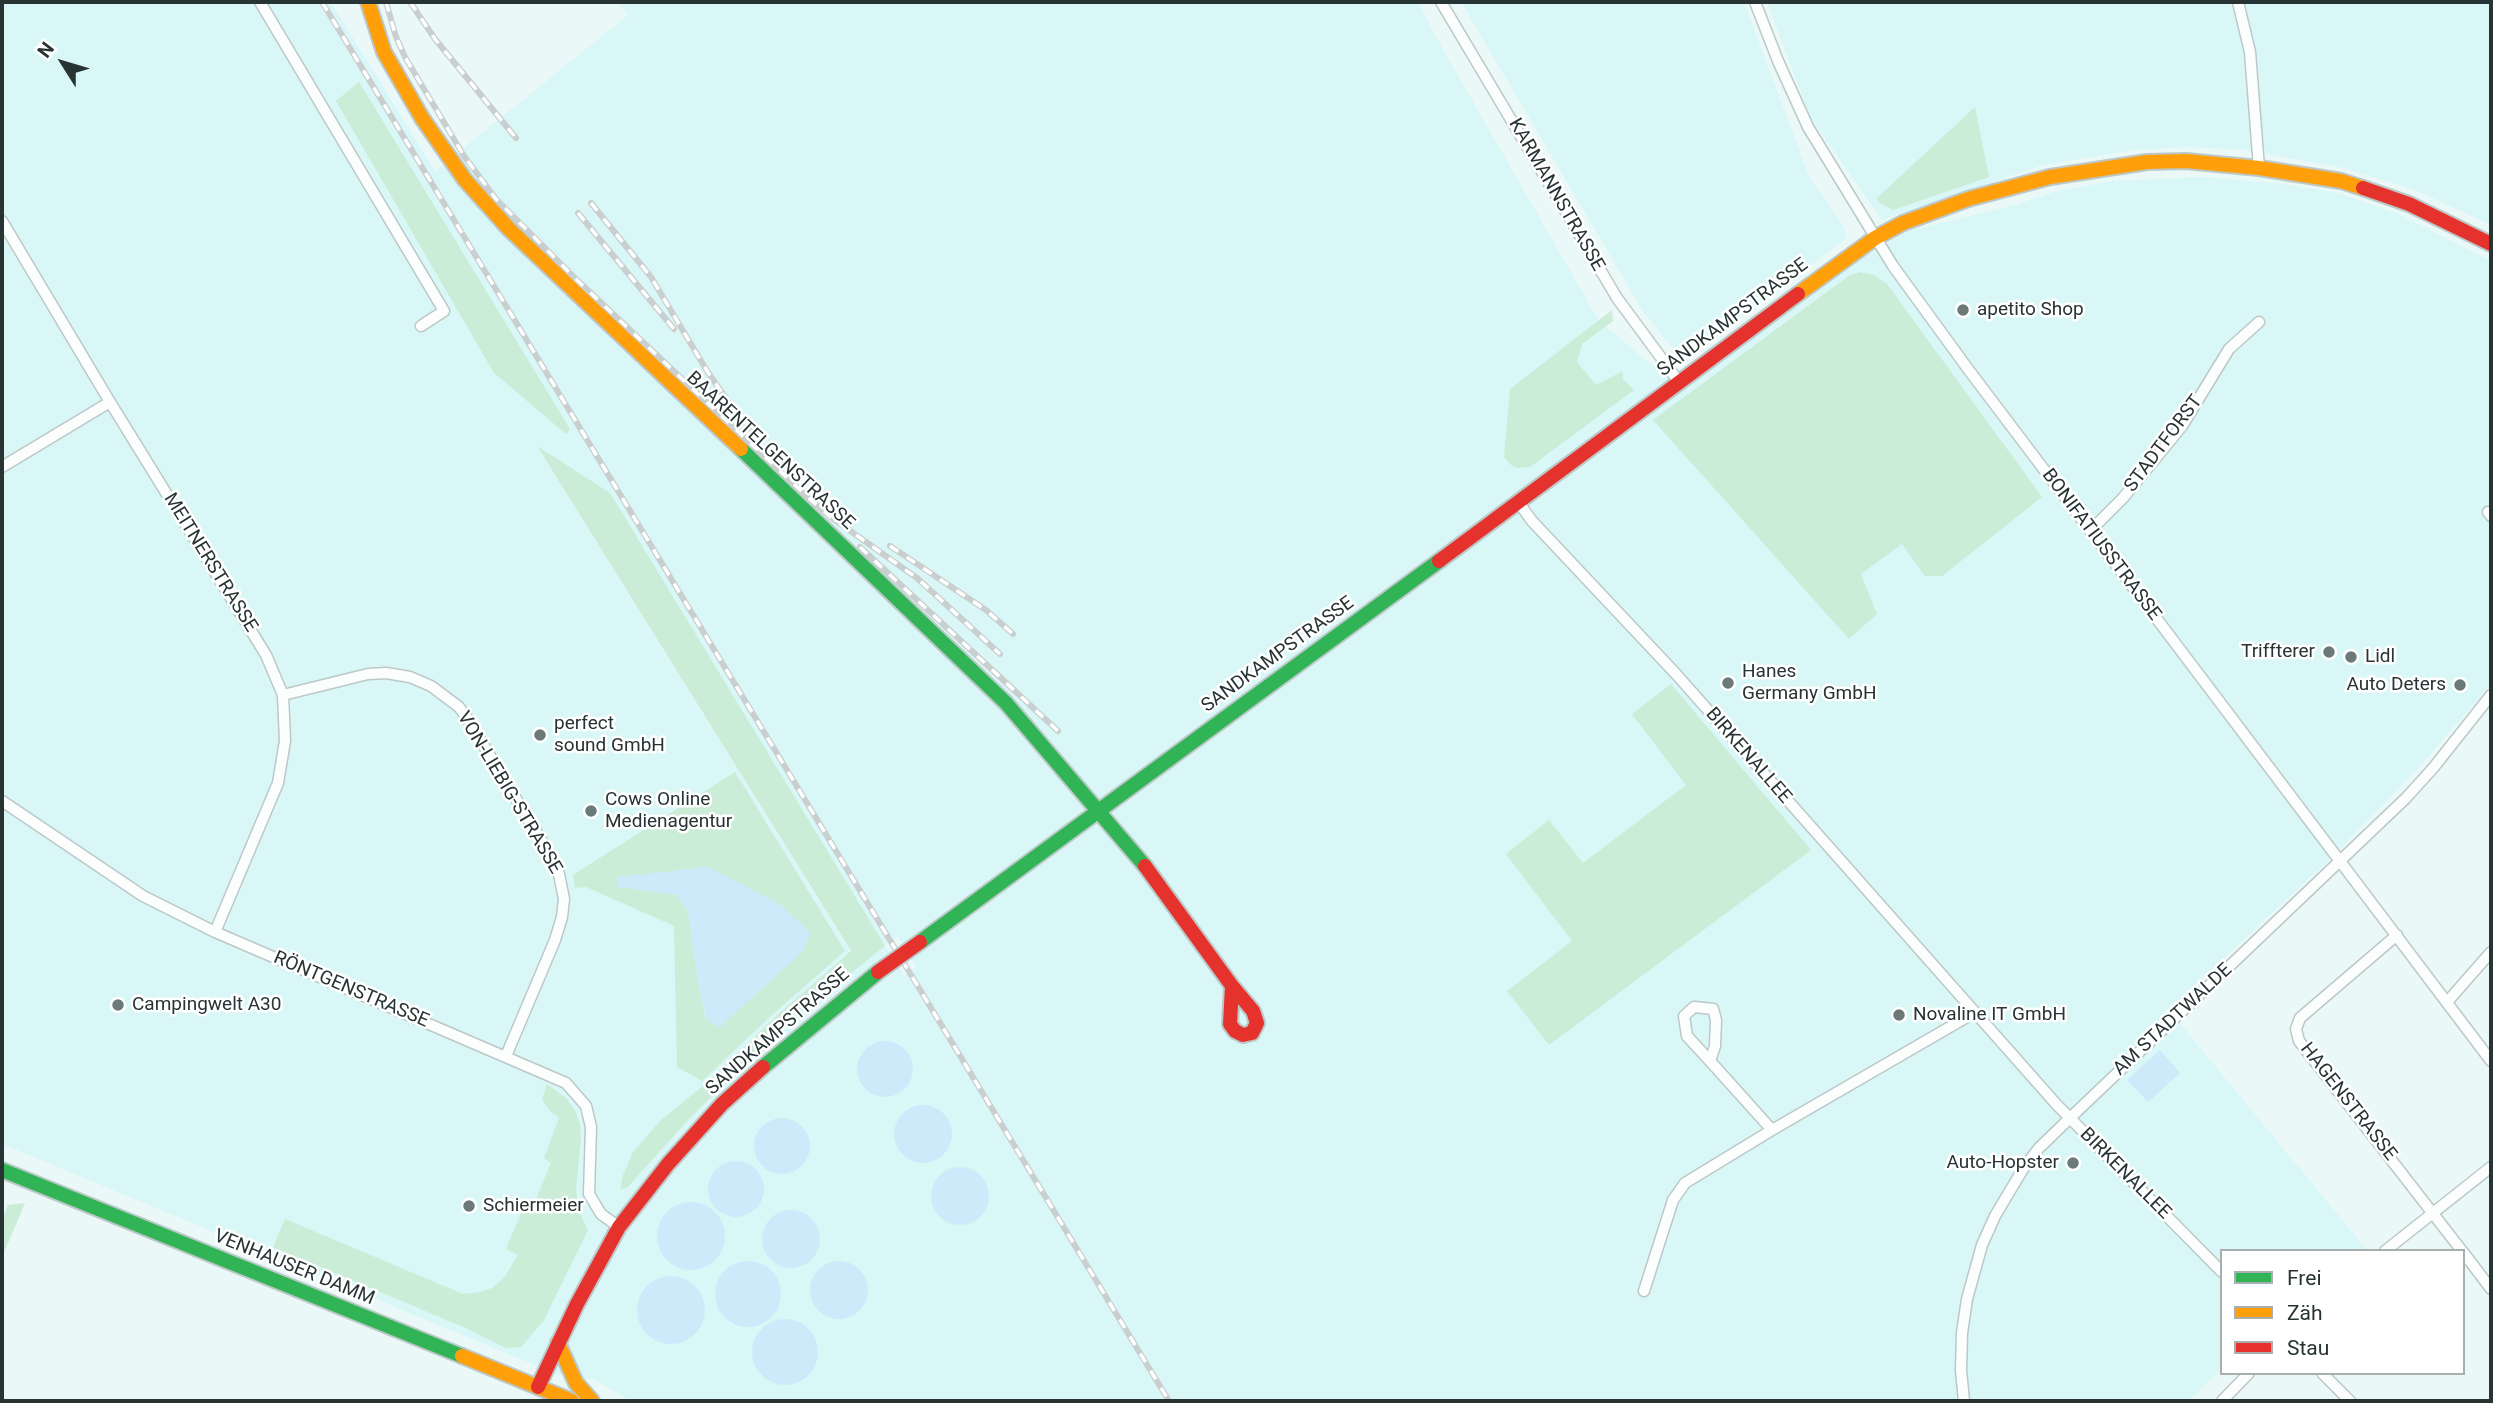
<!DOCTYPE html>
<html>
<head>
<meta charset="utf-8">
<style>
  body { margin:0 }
  #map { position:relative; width:2493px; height:1403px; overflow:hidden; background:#ebf8f8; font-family:Roboto,sans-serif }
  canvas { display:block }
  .frame { position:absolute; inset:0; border:4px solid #283434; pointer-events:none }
  .legend { position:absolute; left:2220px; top:1249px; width:245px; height:126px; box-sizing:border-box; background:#fff; border:2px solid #a9aeae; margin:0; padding:9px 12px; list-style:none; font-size:21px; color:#283434 }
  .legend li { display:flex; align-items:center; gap:14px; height:35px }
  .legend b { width:35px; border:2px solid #a9aeae }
  .north { position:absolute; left:28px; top:28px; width:70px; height:70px; -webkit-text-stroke:5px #fff; paint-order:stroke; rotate:307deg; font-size:19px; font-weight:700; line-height:28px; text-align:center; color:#283434 }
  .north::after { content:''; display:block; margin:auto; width:24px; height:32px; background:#283434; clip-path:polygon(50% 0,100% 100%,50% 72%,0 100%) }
</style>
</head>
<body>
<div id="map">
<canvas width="2493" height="1403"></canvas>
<div class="frame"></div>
<ul class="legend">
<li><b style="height:9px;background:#30b455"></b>Frei</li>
<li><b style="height:9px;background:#ff9f0a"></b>Zäh</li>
<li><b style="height:9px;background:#e5322d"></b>Stau</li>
</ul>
<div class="north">N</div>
</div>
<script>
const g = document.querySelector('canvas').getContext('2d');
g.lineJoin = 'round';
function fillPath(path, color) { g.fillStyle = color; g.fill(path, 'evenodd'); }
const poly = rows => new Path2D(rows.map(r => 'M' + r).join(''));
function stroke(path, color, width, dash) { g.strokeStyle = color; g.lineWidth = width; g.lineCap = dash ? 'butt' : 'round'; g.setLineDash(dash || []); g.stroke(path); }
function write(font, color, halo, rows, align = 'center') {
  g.font = font + ' Roboto,sans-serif'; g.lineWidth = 5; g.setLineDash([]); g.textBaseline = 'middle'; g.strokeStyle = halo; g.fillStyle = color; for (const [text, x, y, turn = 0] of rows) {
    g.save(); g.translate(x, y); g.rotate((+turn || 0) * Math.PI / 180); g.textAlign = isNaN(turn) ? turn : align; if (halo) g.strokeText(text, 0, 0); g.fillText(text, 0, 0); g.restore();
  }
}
fillPath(poly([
  [2,2,331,2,435,171,628,15,618,2,1419,2,1431,28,1599,321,1681,389,1857,261,1908,231,2018,204,2054,192,2111,181,2202,177,2276,183,2339,193,2399,214,2491,261,2491,684,2421,765,2338,851,2169,1010,2368,1251,2222,1251,2222,1369,2188,1401,631,1401,595,1380,556,1374,2,1144],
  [538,448,885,945,782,1028,690,1118,627,1188,661,1120,705,1084,775,1017,851,952],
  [898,937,916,967,904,975,885,946],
  [1461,2,1744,2,1809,176,1843,225,1847,238,1701,347,1690,352,1680,352,1673,349,1644,313],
  [1767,2,2491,2,2491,225,2415,190,2343,168,2246,150,2189,147,2133,150,2043,165,1882,220,1810,117]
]), '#daf7f7');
fillPath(poly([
  [359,82,570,429,566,434,494,373,336,101],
  [1975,107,1989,177,1893,210,1880,203,1876,199],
  [1859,272,1874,275,1887,284,2042,497,1942,576,1925,576,1902,544,1861,574,1877,614,1849,639,1653,420,1850,275],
  [1612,310,1613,321,1582,344,1577,362,1596,385,1623,371,1623,379,1634,390,1530,467,1517,468,1511,465,1504,457,1510,389],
  [537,446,610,493,885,946,782,1028,690,1118,627,1188,620,1189,623,1175,633,1152,661,1120,705,1084,775,1017,851,951],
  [1671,684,1811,850,1549,1045,1507,991,1572,941,1506,854,1549,820,1583,863,1686,785,1632,714],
  [735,772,845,951,773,1014,702,1081,677,1067,674,926,586,887,575,888,573,875],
  [652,890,781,905,706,1020,699,988,688,911,677,895],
  [547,1084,566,1098,575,1110,580,1124,581,1139,576,1187,578,1209,588,1230,544,1320,521,1347,506,1348,461,1326,273,1247,285,1219,463,1294,480,1292,492,1288,504,1278,518,1255,506,1249,525,1204,533,1206,551,1163,544,1158,559,1118,549,1110,542,1099],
  [25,1203,2,1257,2,1221,8,1205]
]), '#cbecd7');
fillPath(poly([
  [708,867,781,905,810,932,803,951,719,1028,707,1020,699,988,688,911,677,895,618,887,617,877],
  '857 1069a28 28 0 1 1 56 0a28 28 0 1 1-56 0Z',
  [2160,1050,2180,1073,2148,1102,2127,1080],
  '894 1134a29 29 0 1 1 58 0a29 29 0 1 1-58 0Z',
  '754 1146a28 28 0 1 1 56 0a28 28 0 1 1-56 0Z',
  '708 1189a28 28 0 1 1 56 0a28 28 0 1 1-56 0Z',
  '931 1196a29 29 0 1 1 58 0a29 29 0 1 1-58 0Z',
  '657 1236a34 34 0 1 1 68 0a34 34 0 1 1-68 0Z',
  '762 1239a29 29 0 1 1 58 0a29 29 0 1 1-58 0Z',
  '715 1294a33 33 0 1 1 66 0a33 33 0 1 1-66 0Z',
  '810 1290a29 29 0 1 1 58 0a29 29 0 1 1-58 0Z',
  '637 1310a34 34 0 1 1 68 0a34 34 0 1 1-68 0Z',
  '752 1352a33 33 0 1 1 66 0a33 33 0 1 1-66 0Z'
]), '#cee9fa');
const street = poly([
  [260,2,444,311,421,326],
  [1441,2,1617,298,1679,382],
  [1755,2,1778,61,1808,127,1893,266,1968,369,2491,1061],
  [2238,2,2250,52,2259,168],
  [2,221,110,402,266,655,283,695,285,741,278,783,215,932],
  [2,467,110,402],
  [1519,503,1532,521,1676,674,2057,1105,2222,1272],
  [2488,512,2491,516],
  [2090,531,2123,498,2182,426,2229,349,2259,322],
  [283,695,368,674,386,673,410,677,431,686,459,707,467,718,552,858,559,874,564,899,562,917,555,940,506,1056],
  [2,801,143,896,215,932,566,1083,586,1106,591,1127,589,1194,601,1214,619,1227],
  [2397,935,2300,1018,2296,1029,2299,1041,2462,1251],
  [2448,1001,2491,952],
  [1710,1061,1715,1046,1716,1020,1713,1009,1694,1007,1684,1016,1687,1036,1710,1061,1772,1130],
  [2385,1251,2491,1167],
  [2463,1252,2491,1289],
  [1644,1291,1673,1200,1685,1183,1772,1130,1974,1013],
  [2322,1373,2350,1401],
  [1964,1401,1961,1370,1962,1333,1967,1299,1982,1245,1995,1216,2023,1169,2039,1148,2070,1118,2406,798,2434,767,2491,695],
  [2222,1401,2249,1373]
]);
const fast = poly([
  [741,449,1006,703,1145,866],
  [920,942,1439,561],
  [763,1067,878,972],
  [2,1170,462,1356]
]);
const slow = poly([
  [368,2,384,52,422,118,465,180,509,229,741,449],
  [1798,294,1875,238,1903,223,1968,199,2050,177,2147,162,2186,161,2259,168,2341,181,2363,188],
  [558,1343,576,1383,592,1401],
  [462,1356,572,1401]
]);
const jam = poly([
  [2363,188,2409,204,2491,244],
  [1439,561,1798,294],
  [1145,866,1232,986,1253,1011,1257,1023,1252,1033,1243,1035,1235,1031,1230,1024,1232,986],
  [538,1387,577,1304,619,1227,668,1164,722,1104,763,1067]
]);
stroke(street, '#bcc8c8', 13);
stroke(fast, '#bcc8c8', 18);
stroke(slow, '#bcc8c8', 18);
stroke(jam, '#bcc8c8', 18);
stroke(street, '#fcfefe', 10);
stroke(fast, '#30b455', 14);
stroke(slow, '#ff9f0a', 14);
stroke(jam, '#e5322d', 14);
const rail = poly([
  [322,2,1169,1401],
  [386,2,396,37,405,57,464,156,496,199,577,280,812,501,832,518,917,578,1000,654],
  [410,2,435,39,516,138],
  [591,203,651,277,707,371,736,413,755,434],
  [578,213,674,329],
  [890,546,986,610,1013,634],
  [860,547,1058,731]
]);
stroke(rail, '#c9cece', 6);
stroke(rail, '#fff', 3.5, [10]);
const jamBridge = poly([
  [878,972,920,942]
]);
stroke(jamBridge, '#bcc8c8', 18, []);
stroke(jamBridge, '#e5322d', 14);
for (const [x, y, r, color] of [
  [1963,310,7,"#6c7979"],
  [2329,652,7,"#6c7979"],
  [2351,657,7,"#6c7979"],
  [1728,683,7,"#6c7979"],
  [2460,685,7,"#6c7979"],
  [540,735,7,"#6c7979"],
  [591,811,7,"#6c7979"],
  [118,1005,7,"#6c7979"],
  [1899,1015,7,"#6c7979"],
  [2073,1163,7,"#6c7979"],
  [469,1206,7,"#6c7979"]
]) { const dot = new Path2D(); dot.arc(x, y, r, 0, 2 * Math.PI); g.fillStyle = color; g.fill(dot); stroke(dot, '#fff', 2.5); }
write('19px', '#283434', '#fff', [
  ["KARMANNSTRASSE",1556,195,60],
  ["SANDKAMPSTRASSE",1733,318,-37],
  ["STADTFORST",2164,444,-53],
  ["BAARENTELGENSTRASSE",770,451,43],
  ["BONIFATIUSSTRASSE",2101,545,53],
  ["MEITNERSTRASSE",210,563,58],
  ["SANDKAMPSTRASSE",1278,655,-36],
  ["BIRKENALLEE",1748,756,49],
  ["VON-LIEBIG-STRASSE",509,793,59],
  ["RÖNTGENSTRASSE",351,990,23],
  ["AM STADTWALDE",2173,1020,-43],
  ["SANDKAMPSTRASSE",778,1032,-41],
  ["HAGENSTRASSE",2348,1102,52],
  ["BIRKENALLEE",2125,1174,45],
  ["VENHAUSER DAMM",294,1268,22]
]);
write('19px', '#283434', '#fff', [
  ["apetito Shop",1977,310],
  ["Triffterer",2315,652,"right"],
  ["Lidl",2365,657],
  ["Hanes",1742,672],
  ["Germany GmbH",1742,694],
  ["Auto Deters",2446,685,"right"],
  ["perfect",554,724],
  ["sound GmbH",554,746],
  ["Cows Online",605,800],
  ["Medienagentur",605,822],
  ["Campingwelt A30",132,1005],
  ["Novaline IT GmbH",1913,1015],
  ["Auto-Hopster",2059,1163,"right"],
  ["Schiermeier",483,1206]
], 'left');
</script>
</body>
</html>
